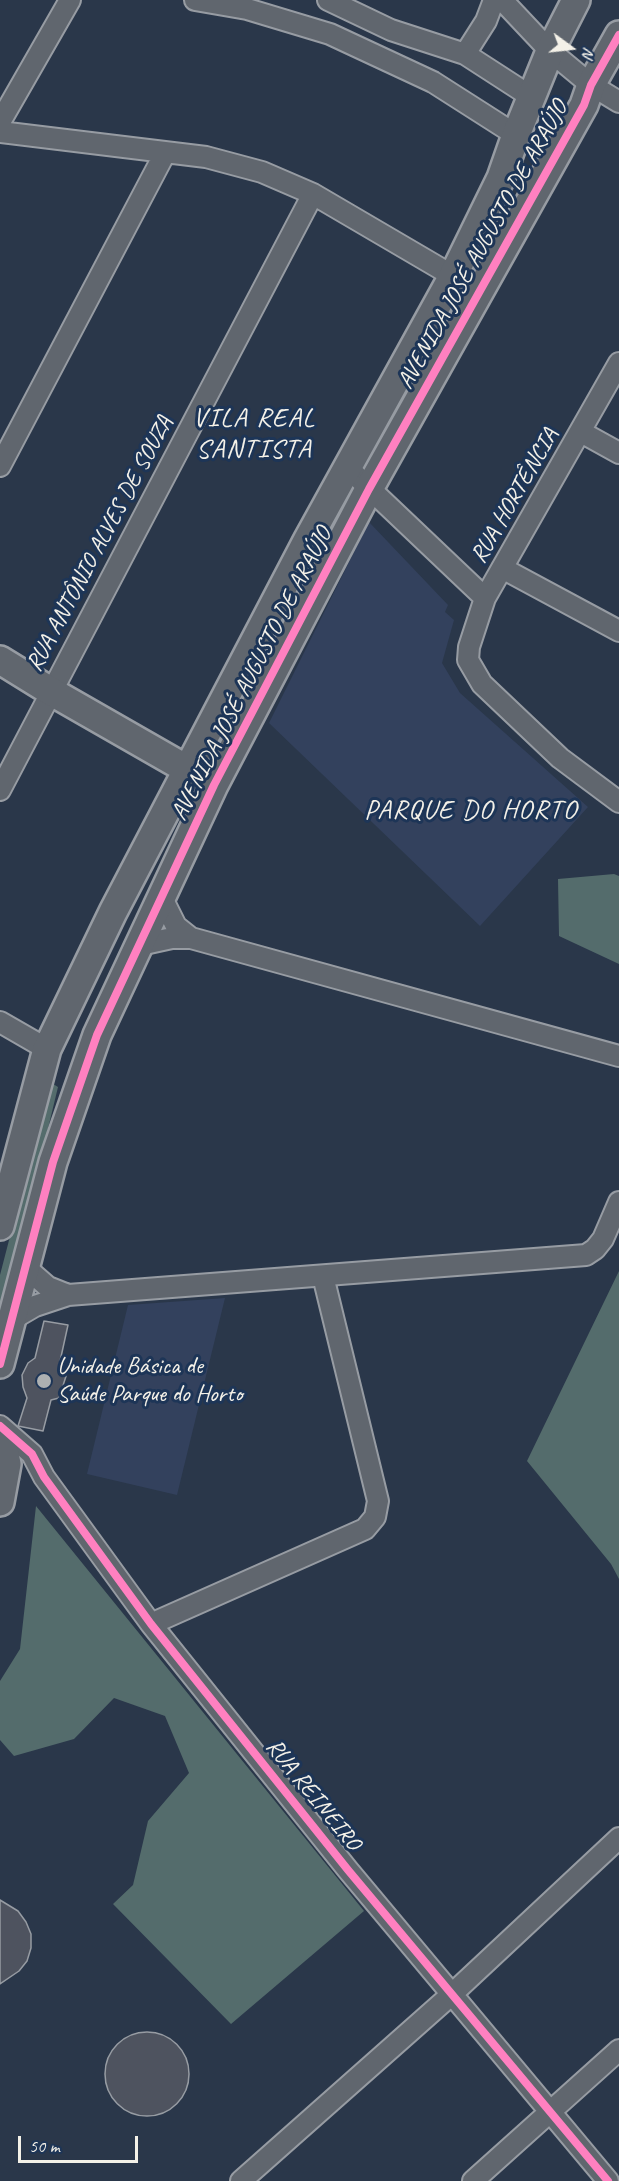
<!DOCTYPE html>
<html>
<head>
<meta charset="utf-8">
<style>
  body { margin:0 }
  #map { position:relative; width:619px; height:2181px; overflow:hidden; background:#2a374a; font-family:Caveat,sans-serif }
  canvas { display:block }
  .north { position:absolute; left:541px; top:18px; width:60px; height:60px; -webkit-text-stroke:4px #1d3557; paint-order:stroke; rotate:105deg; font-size:16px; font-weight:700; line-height:24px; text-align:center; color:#f4f1e8 }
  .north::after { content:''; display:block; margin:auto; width:21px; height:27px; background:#f4f1e8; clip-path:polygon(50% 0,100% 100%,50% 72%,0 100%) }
  .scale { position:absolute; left:18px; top:2136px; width:120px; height:27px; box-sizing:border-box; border:3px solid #f4f1e8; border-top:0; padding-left:8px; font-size:18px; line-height:21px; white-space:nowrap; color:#f4f1e8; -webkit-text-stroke:4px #1d3557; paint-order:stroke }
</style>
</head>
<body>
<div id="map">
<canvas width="619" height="2181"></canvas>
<div class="north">N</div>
<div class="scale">50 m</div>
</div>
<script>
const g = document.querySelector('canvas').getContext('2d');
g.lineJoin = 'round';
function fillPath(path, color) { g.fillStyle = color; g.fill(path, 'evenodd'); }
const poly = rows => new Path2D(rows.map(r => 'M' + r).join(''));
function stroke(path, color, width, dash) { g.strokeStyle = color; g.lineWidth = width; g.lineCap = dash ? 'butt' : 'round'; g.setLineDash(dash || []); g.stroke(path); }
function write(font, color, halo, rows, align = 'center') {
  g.font = font + ' Caveat,sans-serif'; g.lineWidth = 6; g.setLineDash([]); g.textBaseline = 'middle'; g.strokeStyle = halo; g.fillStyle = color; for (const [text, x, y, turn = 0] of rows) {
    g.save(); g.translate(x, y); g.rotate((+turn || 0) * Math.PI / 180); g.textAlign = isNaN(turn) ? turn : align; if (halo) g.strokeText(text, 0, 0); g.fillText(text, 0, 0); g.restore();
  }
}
fillPath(poly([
  [369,522,448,605,445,612,454,620,442,663,460,693,588,807,480,926,269,723],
  [225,1298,177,1495,87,1474,128,1305]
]), '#33415d');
fillPath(poly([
  [614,874,619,876,619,964,559,936,558,879],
  [50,1082,58,1087,0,1328,0,1275],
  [619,1271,619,1579,611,1564,527,1461],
  [36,1506,364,1911,231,2024,113,1904,133,1885,148,1821,189,1773,165,1716,114,1698,74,1739,14,1756,0,1740,0,1681,20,1649]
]), '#546c6c');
const building = poly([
  [44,1321,68,1325,59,1366,68,1370,59,1398,51,1400,43,1431,18,1426,27,1398,23,1387,22,1375,28,1363,35,1358,44,1321],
  [0,1900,18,1911,26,1922,31,1934,31,1948,27,1961,19,1971,0,1984,0,1900],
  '105 2074a42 42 0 1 1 84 0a42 42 0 1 1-84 0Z'
]);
fillPath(building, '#4e535f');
stroke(building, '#979ca3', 1.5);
const street = poly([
  [195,0,247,9,330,34,433,82,516,135],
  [328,0,391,30,465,54,533,98],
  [502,0,550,51,591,85,619,102],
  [465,54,486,21,494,0],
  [0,122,70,0],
  [0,132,206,157,262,172,313,194,453,276],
  [619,363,485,598,469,647,468,660,482,684,560,758,619,802],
  [581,432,619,453],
  [0,466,165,153],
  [348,468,485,598],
  [502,568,619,631],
  [0,790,313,194],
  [162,898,176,926,191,938],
  [140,945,172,938,191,938,619,1056],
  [0,1022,47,1049],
  [24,1266,48,1287,68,1295],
  [11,1320,35,1306,68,1295,586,1255,595,1249,603,1239,619,1202],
  [0,1426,32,1454,44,1477,151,1624,348,1870,608,2181],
  [151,1624,365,1529,375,1517,378,1501,323,1276],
  [241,2181,451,1995,619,1838],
  [473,2181,619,2050]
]);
const secondary = poly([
  [0,660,52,692,204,779],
  [0,1226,47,1049,113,912,308,539,453,276,501,178,516,135,550,51,576,0],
  [0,1364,53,1162,97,1035,214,785,369,489,584,105,591,85,619,35],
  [0,1432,7,1464,0,1502]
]);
stroke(street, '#979ca3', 24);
stroke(secondary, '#979ca3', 32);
stroke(street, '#60666e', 20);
stroke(secondary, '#60666e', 27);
stroke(poly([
  [0,1364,53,1162,97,1035,214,785,369,489,584,105,591,85,619,35],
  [0,1426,32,1454,44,1477,151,1624,348,1870,608,2181]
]), '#ff80c0', 8);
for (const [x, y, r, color] of [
  [44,1381,8,"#adb0b1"]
]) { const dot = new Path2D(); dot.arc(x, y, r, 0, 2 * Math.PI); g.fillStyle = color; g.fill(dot); stroke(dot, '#1d3557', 2); }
write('24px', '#f4f1e8', '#1d3557', [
  ["AVENIDA JOSÉ AUGUSTO DE ARAÚJO",483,245,-61],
  ["RUA HORTÊNCIA",515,496,-60],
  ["RUA ANTÔNIO ALVES DE SOUZA",100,544,-62],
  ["AVENIDA JOSÉ AUGUSTO DE ARAÚJO",252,674,-63],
  ["RUA REINEIRO",313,1795,51]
]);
write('24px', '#f4f1e8', '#1d3557', [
  ["Unidade Básica de",57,1367],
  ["Saúde Parque do Horto",57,1395]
], 'left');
g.letterSpacing = '1.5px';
write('27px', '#f4f1e8', '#1d3557', [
  ["VILA REAL",254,419],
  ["SANTISTA",254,450],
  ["PARQUE DO HORTO",471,811]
]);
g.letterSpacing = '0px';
</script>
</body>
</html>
